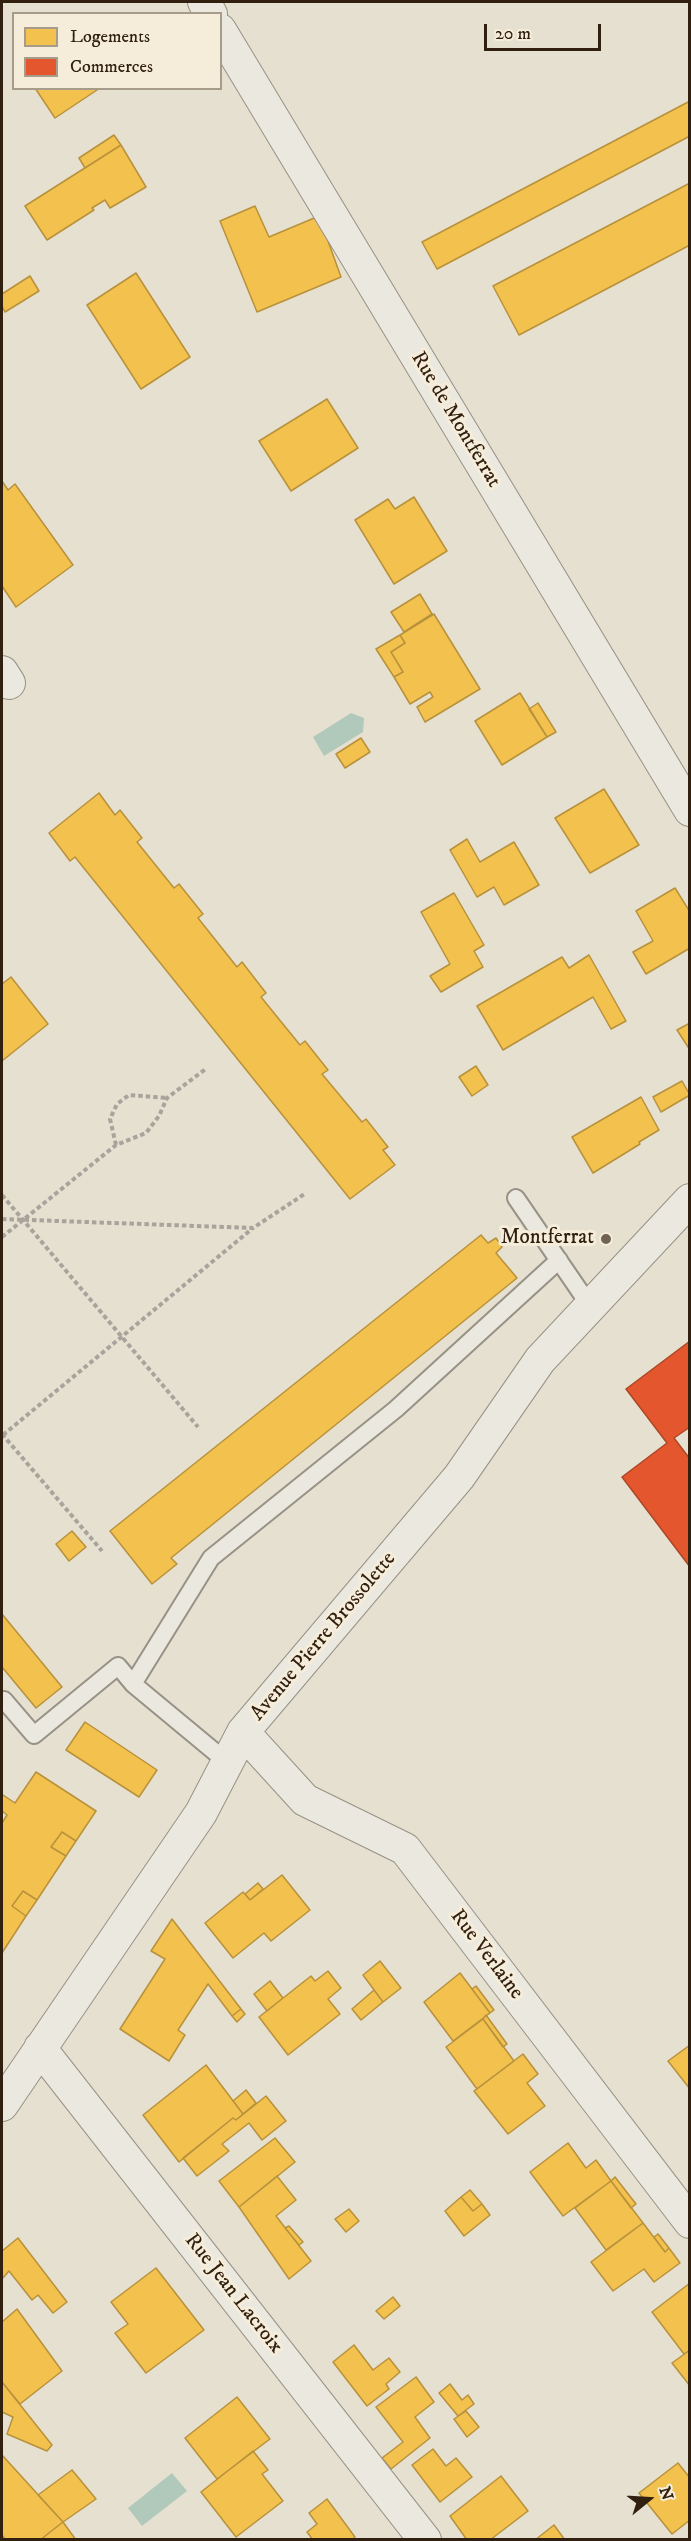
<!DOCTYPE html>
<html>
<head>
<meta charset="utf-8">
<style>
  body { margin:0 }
  #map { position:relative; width:691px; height:2541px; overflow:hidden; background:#e6e0d0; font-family:"IM FELL DW Pica",serif }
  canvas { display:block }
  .frame { position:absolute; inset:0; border:3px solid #312010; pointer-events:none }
  .legend { position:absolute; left:12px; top:12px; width:210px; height:78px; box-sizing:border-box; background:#f5edda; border:2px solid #a79b89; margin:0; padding:8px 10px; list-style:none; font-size:18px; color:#312010 }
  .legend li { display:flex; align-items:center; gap:12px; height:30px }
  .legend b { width:30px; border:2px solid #a79b89 }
  .north { position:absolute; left:619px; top:2469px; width:60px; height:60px; -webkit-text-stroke:4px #f5edda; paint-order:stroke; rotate:72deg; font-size:16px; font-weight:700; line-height:24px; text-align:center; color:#312010 }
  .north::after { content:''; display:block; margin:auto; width:21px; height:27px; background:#312010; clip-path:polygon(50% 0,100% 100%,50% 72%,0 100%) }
  .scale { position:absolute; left:484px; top:24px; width:117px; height:27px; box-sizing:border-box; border:3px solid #312010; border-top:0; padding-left:8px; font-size:18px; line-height:21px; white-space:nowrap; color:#312010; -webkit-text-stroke:4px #f5edda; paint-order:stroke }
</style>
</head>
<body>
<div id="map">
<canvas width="691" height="2541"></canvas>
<div class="frame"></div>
<ul class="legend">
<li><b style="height:16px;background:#f2c14e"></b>Logements</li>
<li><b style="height:16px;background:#e4572e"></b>Commerces</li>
</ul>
<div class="north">N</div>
<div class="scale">20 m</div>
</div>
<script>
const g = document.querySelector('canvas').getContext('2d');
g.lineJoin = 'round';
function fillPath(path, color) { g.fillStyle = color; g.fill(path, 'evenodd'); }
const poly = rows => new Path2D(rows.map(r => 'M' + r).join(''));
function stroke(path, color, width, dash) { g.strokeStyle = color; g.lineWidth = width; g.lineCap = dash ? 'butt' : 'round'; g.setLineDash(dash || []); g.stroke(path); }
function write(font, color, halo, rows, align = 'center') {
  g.font = font + ' "IM FELL DW Pica",serif'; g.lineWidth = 6; g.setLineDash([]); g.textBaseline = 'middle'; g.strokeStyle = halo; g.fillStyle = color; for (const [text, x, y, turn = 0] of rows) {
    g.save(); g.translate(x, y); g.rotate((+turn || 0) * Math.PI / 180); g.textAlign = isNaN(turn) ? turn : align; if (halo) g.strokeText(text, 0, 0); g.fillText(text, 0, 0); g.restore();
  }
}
fillPath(poly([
  [351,713,364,718,363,732,324,756,313,737],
  [172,2473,187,2491,142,2526,128,2508]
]), '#b1c9bb');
const homes = poly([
  [35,88,100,88,55,118,35,88],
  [690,101,690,136,437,269,422,242,690,101],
  [114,135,121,145,85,168,79,158,114,135],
  [121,145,146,187,110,208,105,200,92,208,94,210,47,240,25,206,121,145],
  [690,183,690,245,519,335,493,286,690,183],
  [255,206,269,237,319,216,341,277,257,312,220,221,255,206],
  [136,273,190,357,141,389,87,305,136,273],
  [30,276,39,291,5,312,2,306,2,294,30,276],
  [327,399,358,448,291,491,259,441,327,399],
  [2,481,8,490,15,484,73,565,16,607,2,586,2,481],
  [414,497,447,551,394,584,355,520,388,499,395,509,414,497],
  [420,594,432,614,404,632,391,612,420,594],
  [434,614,480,689,425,722,417,707,433,697,430,692,410,704,394,677,403,672,391,652,405,643,400,635,434,614],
  [400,635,405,643,391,652,403,672,394,677,376,649,400,635],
  [520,693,547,737,502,765,475,721,520,693],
  [538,703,556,732,547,737,529,709,538,703],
  [361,738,370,752,345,768,336,754,361,738],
  [604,789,639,845,590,873,555,818,604,789],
  [99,793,115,815,120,810,142,838,137,842,174,888,179,884,203,914,198,918,237,967,242,962,266,993,261,997,300,1045,305,1041,328,1070,322,1074,362,1122,366,1119,388,1147,383,1150,395,1165,350,1199,75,857,70,861,49,833,99,793],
  [467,839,480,862,514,842,539,885,504,905,494,887,477,897,450,850,467,839],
  [675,888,690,912,690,948,646,974,633,952,653,941,636,911,675,888],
  [454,893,484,945,474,951,483,967,441,992,430,976,450,964,421,912,454,893],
  [589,955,626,1021,611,1029,593,997,503,1050,477,1006,562,957,569,968,589,955],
  [11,977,48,1024,2,1061,2,984,11,977],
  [690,1023,690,1050,677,1030,690,1023],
  [476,1066,488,1085,472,1096,459,1077,476,1066],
  [682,1081,690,1095,661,1112,653,1097,682,1081],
  [641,1097,659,1130,639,1142,640,1144,593,1173,572,1137,641,1097],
  [481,1235,488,1243,496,1238,502,1247,496,1253,517,1278,171,1558,177,1564,152,1584,110,1531,481,1235],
  [72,1531,86,1547,69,1561,56,1544,72,1531],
  [2,1614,62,1687,36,1708,2,1667,2,1614],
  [85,1722,157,1770,139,1797,66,1750,85,1722],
  [36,1772,96,1811,76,1841,62,1832,51,1847,66,1856,37,1900,23,1891,12,1906,26,1916,2,1953,2,1823,7,1815,2,1811,2,1797,3,1795,15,1803,36,1772],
  [62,1832,76,1841,66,1856,51,1847,62,1832],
  [282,1875,310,1910,271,1941,264,1933,233,1958,205,1923,243,1892,250,1900,282,1875],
  [258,1883,263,1889,250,1900,245,1894,258,1883],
  [23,1891,37,1900,26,1916,12,1906,23,1891],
  [172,1919,241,2009,232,2016,208,1984,178,2030,185,2035,169,2061,120,2029,165,1959,151,1951,172,1919],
  [380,1961,401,1988,383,2002,363,1975,380,1961],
  [328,1971,341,1988,328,1999,340,2014,288,2055,259,2017,311,1976,315,1981,328,1971],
  [460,1973,490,2013,453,2041,424,2002,460,1973],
  [270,1981,283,1998,267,2011,254,1994,270,1981],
  [476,1986,494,2010,490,2013,472,1989,476,1986],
  [374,1990,383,2002,361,2020,352,2009,374,1990],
  [241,2009,245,2014,237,2022,232,2016,241,2009],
  [486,2015,507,2044,503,2047,483,2019,486,2015],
  [483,2019,514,2061,477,2089,446,2047,483,2019],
  [690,2045,690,2089,668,2061,690,2045],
  [523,2054,538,2074,527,2083,545,2106,508,2134,474,2091,523,2054],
  [206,2065,243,2114,236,2120,233,2118,179,2162,143,2115,206,2065],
  [246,2090,256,2103,243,2114,233,2101,246,2090],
  [266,2096,286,2121,262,2140,249,2123,222,2144,229,2151,197,2176,183,2158,233,2118,236,2120,266,2096],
  [275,2138,295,2162,239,2207,219,2181,275,2138],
  [568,2143,586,2168,596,2160,611,2181,563,2216,530,2172,568,2143],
  [277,2176,296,2200,276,2216,311,2261,289,2279,239,2207,277,2176],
  [615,2177,636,2204,631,2208,611,2181,615,2177],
  [611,2181,643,2223,606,2250,575,2208,611,2181],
  [470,2190,482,2204,473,2211,461,2197,470,2190],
  [461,2197,473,2211,482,2204,490,2215,464,2236,445,2211,461,2197],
  [349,2209,359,2221,346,2232,335,2219,349,2209],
  [643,2223,665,2252,669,2248,680,2263,654,2282,644,2269,613,2291,591,2262,643,2223],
  [289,2226,303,2242,299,2245,285,2228,289,2226],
  [658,2234,669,2248,665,2252,654,2237,658,2234],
  [18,2238,67,2302,53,2313,38,2295,32,2300,9,2271,2,2279,2,2251,18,2238],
  [156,2268,204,2330,146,2373,115,2333,128,2324,111,2302,156,2268],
  [690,2283,690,2350,684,2354,652,2312,690,2283],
  [393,2297,400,2306,384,2319,376,2311,393,2297],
  [17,2309,62,2371,20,2404,2,2382,2,2322,17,2309],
  [354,2345,373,2370,389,2358,400,2372,386,2384,389,2389,367,2406,333,2362,354,2345],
  [690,2350,690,2386,672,2363,690,2350],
  [416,2377,434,2402,415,2417,430,2438,391,2469,382,2458,403,2442,376,2407,416,2377],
  [2,2382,52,2445,47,2451,7,2434,13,2417,2,2412,2,2382],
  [450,2384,462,2400,468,2395,474,2404,458,2416,439,2393,450,2384],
  [237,2397,270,2439,217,2479,185,2438,237,2397],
  [466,2411,479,2427,467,2437,454,2419,466,2411],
  [433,2449,446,2466,456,2458,472,2477,440,2502,412,2465,433,2449],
  [253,2451,268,2470,262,2474,283,2501,236,2537,201,2492,253,2451],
  [2,2455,63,2522,40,2540,6,2540,2,2535,2,2455],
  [678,2463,690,2478,690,2520,672,2534,639,2493,678,2463],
  [72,2470,96,2499,63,2522,38,2495,72,2470],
  [501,2476,528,2511,490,2540,467,2540,450,2516,501,2476],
  [327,2499,355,2537,351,2540,313,2540,307,2532,317,2524,309,2513,327,2499],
  [63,2522,76,2540,40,2540,63,2522],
  [554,2525,565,2540,535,2540,554,2525]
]);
fillPath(homes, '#f2c14e');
stroke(homes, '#b8913b', 1.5);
const shops = poly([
  [690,1341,690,1427,674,1438,690,1459,690,1567,622,1477,667,1443,626,1389,690,1341]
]);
fillPath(shops, '#e4572e');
stroke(shops, '#ae4625', 1.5);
const service = poly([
  [516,1198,590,1306],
  [133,1684,211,1558,396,1409,559,1260],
  [4,1700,34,1735,118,1666,133,1684,227,1762]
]);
const minor = poly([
  [204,2,211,14],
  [220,30,690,810],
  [2,672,9,683],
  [243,1732,305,1800,405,1849,690,2222],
  [40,2048,425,2540],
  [2,2105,201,1813,243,1732,459,1477,540,1360,690,1200]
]);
stroke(service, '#979186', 20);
stroke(minor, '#979186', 34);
stroke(poly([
  [116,1145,110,1119,117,1104,129,1095,167,1098],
  [2,1195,198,1427],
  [2,1219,253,1228,306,1193],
  [2,1237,116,1145,146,1133,159,1116,167,1098,207,1068],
  [2,1434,102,1551],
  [3,1435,253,1228]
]), '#a8a49c', 4, [4.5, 3]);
stroke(service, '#ebe8e0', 16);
stroke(minor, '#ebe8e0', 32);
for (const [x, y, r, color] of [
  [606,1239,6,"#706353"]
]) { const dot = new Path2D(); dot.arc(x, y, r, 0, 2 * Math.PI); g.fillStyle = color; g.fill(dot); stroke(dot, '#f5edda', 2); }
write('21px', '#312010', '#f5edda', [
  ["Rue de Montferrat",455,420,59],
  ["Avenue Pierre Brossolette",324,1637,-50],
  ["Rue Verlaine",486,1955,53],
  ["Rue Jean Lacroix",233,2294,52]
]);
write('21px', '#312010', '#f5edda', [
  ["Montferrat",594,1239]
], 'right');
</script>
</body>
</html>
